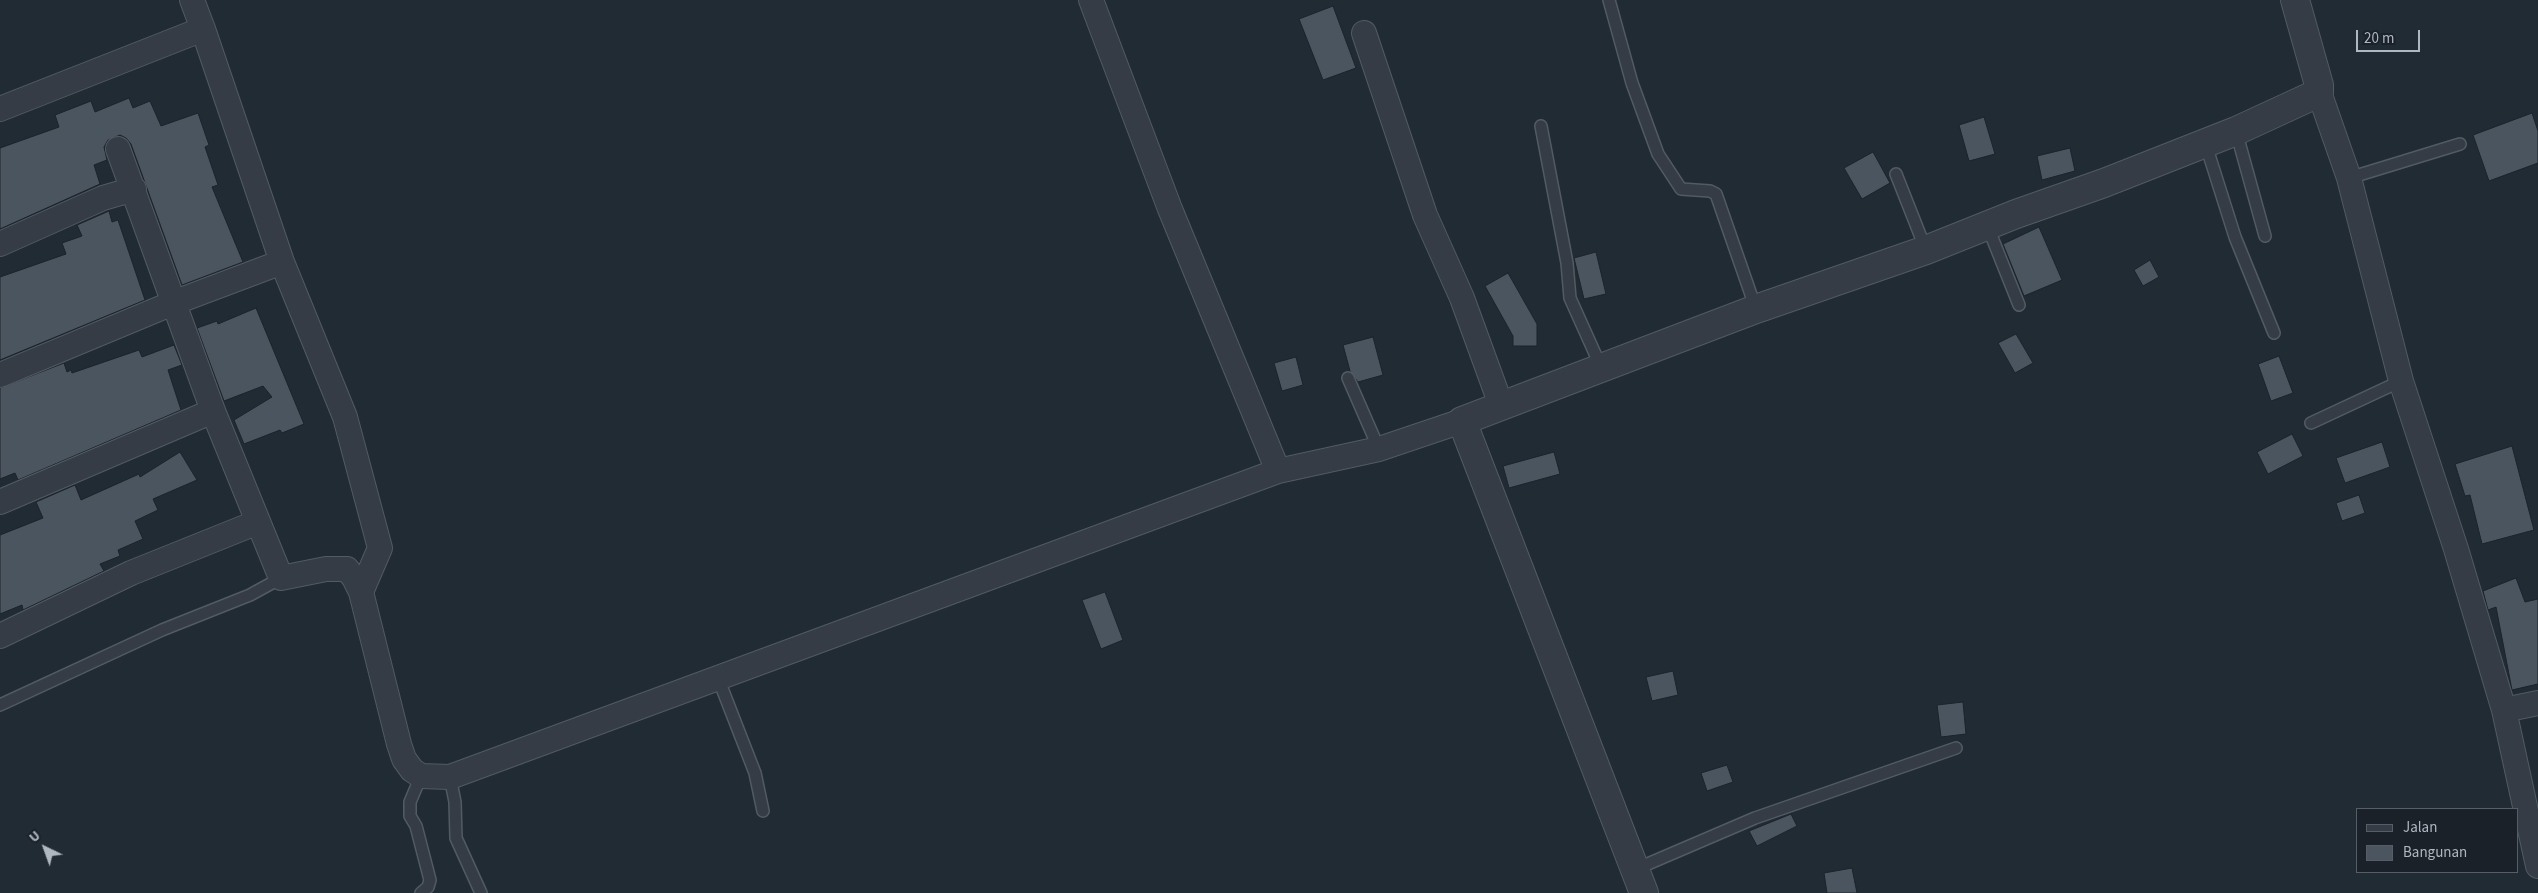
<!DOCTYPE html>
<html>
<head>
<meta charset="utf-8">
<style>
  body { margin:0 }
  #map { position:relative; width:2538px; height:893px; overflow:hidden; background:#212b34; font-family:"Source Sans 3",sans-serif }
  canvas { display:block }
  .legend { position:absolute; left:2356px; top:808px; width:162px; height:65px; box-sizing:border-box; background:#1a2129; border:1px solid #565d66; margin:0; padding:6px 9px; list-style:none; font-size:15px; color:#afb7c1 }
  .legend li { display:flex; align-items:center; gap:10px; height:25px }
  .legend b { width:25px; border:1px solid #565d66 }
  .north { position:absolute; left:20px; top:823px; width:50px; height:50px; -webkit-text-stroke:4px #1a2129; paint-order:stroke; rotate:318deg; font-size:14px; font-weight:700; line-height:20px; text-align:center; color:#afb7c1 }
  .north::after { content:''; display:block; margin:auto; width:18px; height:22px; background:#afb7c1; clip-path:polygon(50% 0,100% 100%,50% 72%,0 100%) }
  .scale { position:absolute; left:2356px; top:30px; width:64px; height:22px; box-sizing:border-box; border:2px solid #afb7c1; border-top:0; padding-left:6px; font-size:15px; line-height:18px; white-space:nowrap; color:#afb7c1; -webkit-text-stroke:4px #1a2129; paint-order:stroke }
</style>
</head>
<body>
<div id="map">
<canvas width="2538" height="893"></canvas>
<ul class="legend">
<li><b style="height:6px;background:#353c45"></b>Jalan</li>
<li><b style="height:14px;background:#4a555f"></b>Bangunan</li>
</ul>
<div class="north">U</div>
<div class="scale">20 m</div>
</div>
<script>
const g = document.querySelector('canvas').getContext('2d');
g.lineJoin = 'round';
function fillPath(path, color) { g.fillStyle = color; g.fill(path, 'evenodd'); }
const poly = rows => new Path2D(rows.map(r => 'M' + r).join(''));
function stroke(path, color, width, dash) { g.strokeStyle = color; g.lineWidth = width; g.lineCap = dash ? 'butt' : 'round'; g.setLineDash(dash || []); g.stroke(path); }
const building = poly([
  [1333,6,1356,68,1323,80,1299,19,1333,6],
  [129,98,133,108,150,101,161,126,198,113,209,145,205,147,218,185,212,187,243,262,182,285,131,144,126,138,120,135,108,140,104,147,107,160,94,165,100,184,0,229,0,148,59,127,55,115,91,101,95,112,129,98],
  [2532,113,2538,131,2538,163,2489,181,2473,135,2532,113],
  [1984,117,1995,154,1969,161,1959,125,1984,117],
  [2070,148,2075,171,2042,180,2037,156,2070,148],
  [1873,152,1890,183,1862,199,1844,168,1873,152],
  [109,211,112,222,118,220,145,300,0,360,0,277,66,254,62,243,82,236,77,225,109,211],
  [2039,227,2062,280,2024,296,2003,244,2039,227],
  [1596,252,1606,294,1584,299,1574,258,1596,252],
  [2150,260,2159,277,2143,286,2134,270,2150,260],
  [1508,273,1537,324,1537,346,1513,346,1513,336,1485,286,1508,273],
  [256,308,304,424,282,433,280,430,244,444,234,420,272,397,263,386,224,401,197,328,217,321,218,324,256,308],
  [2016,334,2033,363,2015,373,1998,343,2016,334],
  [1373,337,1383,375,1358,382,1350,371,1343,345,1373,337],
  [174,345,182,365,168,370,181,410,18,480,15,473,0,479,0,388,64,363,67,372,71,370,72,373,139,350,142,357,174,345],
  [2279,356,2293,393,2271,401,2258,364,2279,356],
  [1296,357,1303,385,1282,391,1274,363,1296,357],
  [2292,434,2303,456,2268,474,2257,452,2292,434],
  [2382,442,2390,467,2345,483,2336,458,2382,442],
  [2512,446,2534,530,2482,544,2470,495,2465,496,2455,464,2512,446],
  [180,452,197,480,153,499,158,510,135,521,143,539,118,550,120,556,100,564,104,571,23,610,22,605,0,614,0,535,43,518,36,502,75,485,81,500,139,474,140,477,180,452],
  [1554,452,1560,474,1509,488,1503,466,1554,452],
  [2359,495,2365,513,2342,521,2336,503,2359,495],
  [2516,578,2525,602,2538,599,2538,684,2512,690,2496,607,2488,610,2483,591,2516,578],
  [1105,592,1123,640,1101,649,1082,600,1105,592],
  [1673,671,1678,695,1652,701,1646,677,1673,671],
  [1963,702,1966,734,1941,737,1937,705,1963,702],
  [1727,765,1733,782,1707,791,1701,773,1727,765],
  [1791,814,1797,826,1757,846,1749,831,1791,814],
  [1852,868,1857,893,1827,893,1824,873,1852,868]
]);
fillPath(building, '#4a555f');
stroke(building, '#1c232b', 1);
const service = poly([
  [1609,0,1632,83,1658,154,1681,189,1710,191,1716,194,1756,309],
  [1541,126,1567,263,1570,298,1601,367],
  [2236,131,2265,236],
  [2205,142,2235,237,2274,333],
  [1896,174,1926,250],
  [2349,178,2460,144],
  [1987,225,2019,305],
  [1348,378,1379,449],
  [2311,423,2401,381],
  [718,678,755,773,763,811],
  [0,705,162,630,250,595,281,578],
  [450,777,455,802,456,838,481,893],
  [1636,869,1755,818,1956,748],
  [421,893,428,887,430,880,416,826,410,816,410,802,421,776]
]);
const minor = poly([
  [192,0,203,29],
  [1091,0,1170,209,1278,471],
  [1364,33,1425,215,1462,298,1501,405],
  [2319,92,2349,178,2401,381,2456,549,2504,710,2538,866],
  [0,109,203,29,282,262,345,417,380,548,361,592],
  [118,149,213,411,281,578,326,569,347,569,354,578,361,592,399,744,404,759,412,770,421,776,450,777,469,770,1278,471,1379,449,1462,421],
  [0,244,103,198,134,189],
  [0,375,173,303,282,262],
  [0,502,213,411],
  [0,636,131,573,258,522],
  [2504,710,2538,703]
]);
const tertiary = poly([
  [1644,893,1462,421,1756,309,1926,250,2016,214,2104,183,2236,131,2314,95,2319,92,2319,85,2295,0]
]);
stroke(service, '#525a62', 14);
stroke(minor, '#525a62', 26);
stroke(tertiary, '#525a62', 30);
stroke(service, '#353c45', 11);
stroke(minor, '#353c45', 24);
stroke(tertiary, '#353c45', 28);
</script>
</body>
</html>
